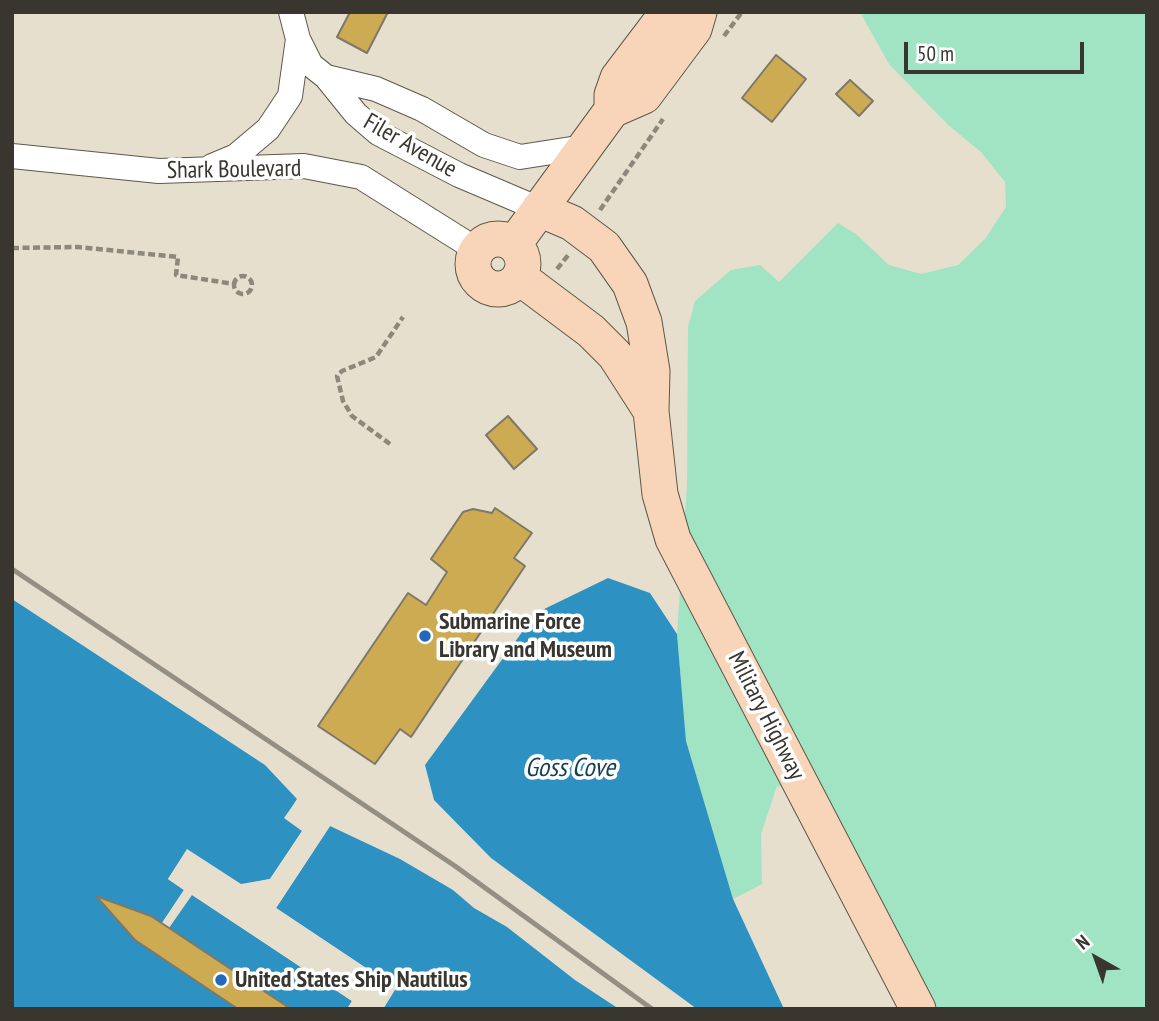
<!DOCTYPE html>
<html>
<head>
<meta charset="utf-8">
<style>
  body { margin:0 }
  #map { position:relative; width:1159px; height:1021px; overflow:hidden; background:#e6dfce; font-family:"PT Sans Narrow",sans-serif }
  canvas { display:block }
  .frame { position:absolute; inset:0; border:14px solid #38362f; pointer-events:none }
  .north { position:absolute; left:1061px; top:923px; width:70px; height:70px; -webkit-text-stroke:5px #fff; paint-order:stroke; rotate:320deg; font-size:19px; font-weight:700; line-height:28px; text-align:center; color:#38362f }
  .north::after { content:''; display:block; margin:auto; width:24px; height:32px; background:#38362f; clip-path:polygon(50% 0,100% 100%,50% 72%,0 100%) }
  .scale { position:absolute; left:904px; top:42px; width:180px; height:32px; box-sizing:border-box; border:4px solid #38362f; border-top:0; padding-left:9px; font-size:21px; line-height:24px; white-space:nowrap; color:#38362f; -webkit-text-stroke:5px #fff; paint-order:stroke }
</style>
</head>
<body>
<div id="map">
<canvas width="1159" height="1021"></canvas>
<div class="frame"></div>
<div class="north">N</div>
<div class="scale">50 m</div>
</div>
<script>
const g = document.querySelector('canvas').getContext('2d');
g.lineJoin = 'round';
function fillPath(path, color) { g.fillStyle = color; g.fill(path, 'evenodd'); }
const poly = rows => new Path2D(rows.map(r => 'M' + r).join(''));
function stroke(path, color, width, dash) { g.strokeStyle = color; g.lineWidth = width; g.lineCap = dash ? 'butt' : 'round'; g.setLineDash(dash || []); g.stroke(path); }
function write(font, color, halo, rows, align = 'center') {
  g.font = font + ' "PT Sans Narrow",sans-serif'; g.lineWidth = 7; g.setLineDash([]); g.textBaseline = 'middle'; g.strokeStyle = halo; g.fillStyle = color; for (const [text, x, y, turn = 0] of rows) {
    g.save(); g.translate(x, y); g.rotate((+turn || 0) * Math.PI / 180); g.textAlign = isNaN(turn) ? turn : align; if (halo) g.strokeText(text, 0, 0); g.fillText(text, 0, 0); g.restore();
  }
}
fillPath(poly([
  [860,12,1147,12,1147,1009,931,1009,819,793,777,786,761,834,762,884,733,899,686,741,677,634,687,485,688,327,695,301,731,270,760,265,779,282,838,223,856,234,889,265,921,274,958,265,985,239,1006,207,1005,182,981,152,948,125,889,64]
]), '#a1e4c3');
fillPath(poly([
  [608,578,650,593,677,634,686,741,733,899,784,1009,697,1009,491,858,434,800,425,765,536,613],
  [12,599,265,765,297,799,285,818,303,830,270,879,241,885,187,850,168,879,184,890,162,923,169,927,191,894,352,1001,347,1009,12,1009],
  [330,826,400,859,453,890,474,908,507,927,575,980,619,1009,383,1009,396,988,276,908]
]), '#2d92c1');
fillPath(poly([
  [299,797,300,801,289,817,306,831,273,881,240,888,188,854,173,878,188,891,167,922,189,892,193,891,354,998,351,1009,347,1009,352,1001,192,895,169,928,162,923,184,890,168,879,187,849,241,884,270,879,302,831,284,818],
  [330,822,332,823,276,908,396,988,383,1009,379,1008,391,989,272,909]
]), '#e6dfce');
const building = poly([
  [350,12,388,12,367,53,337,37,350,12],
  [776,55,806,79,772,122,742,98,776,55],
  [850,80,873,101,859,116,836,94,850,80],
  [508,416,537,449,514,469,486,435,508,416],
  [495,508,532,533,514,558,525,566,411,737,400,729,375,764,318,726,408,593,426,605,447,572,431,559,463,512,473,509,492,513,495,508],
  [96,896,151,916,291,1009,238,1009,135,940,96,896]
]);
fillPath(building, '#cdab53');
stroke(building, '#7e7869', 2);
const street = poly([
  [291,12,298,39,311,65,326,77,356,114,378,133,459,175,539,209],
  [326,77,376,89,422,109,484,145,520,157,584,147],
  [12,156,159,171,304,166,361,177,477,250],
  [212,166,236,156,268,129,290,96,298,39]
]);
const secondary = poly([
  [612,110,644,96,694,29,699,12],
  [539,209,572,223,604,247,630,284,644,322,652,371,651,411,660,494,673,539,918,1009],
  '473 264a25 25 0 1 1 50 0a25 25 0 1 1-50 0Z',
  [514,244,612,110,612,95,618,78,668,12],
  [519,277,591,331,615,355,651,411]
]);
stroke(street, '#5e5849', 26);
stroke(secondary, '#5e5849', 37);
stroke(poly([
  [724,36,742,12],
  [600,210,663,119],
  [12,248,78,247,178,257,176,275,234,284],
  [557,269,569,254],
  '234 285a9 9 0 1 1 18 0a9 9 0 1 1-18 0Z',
  [390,444,352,416,343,401,337,376,342,371,376,357,403,317]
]), '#8c887c', 4.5, [7, 3.5]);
stroke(street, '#fff', 24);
stroke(secondary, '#f8d5b8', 35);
stroke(poly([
  [12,569,455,866,652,1009]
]), '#948f83', 5);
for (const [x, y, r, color] of [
  [425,636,7,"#2568b9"],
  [221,980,7,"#2568b9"]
]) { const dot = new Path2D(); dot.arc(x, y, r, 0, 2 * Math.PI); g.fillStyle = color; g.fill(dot); stroke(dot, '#fff', 2.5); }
write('24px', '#38362f', '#fff', [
  ["Filer Avenue",410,146,30],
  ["Shark Boulevard",234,170,-1],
  ["Military Highway",766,716,63]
]);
write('bold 24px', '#38362f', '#fff', [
  ["Submarine Force",439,622],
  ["Library and Museum",439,650],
  ["United States Ship Nautilus",235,980]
], 'left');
write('italic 26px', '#153f53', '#fff', [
  ["Goss Cove",570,769]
]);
</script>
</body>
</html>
